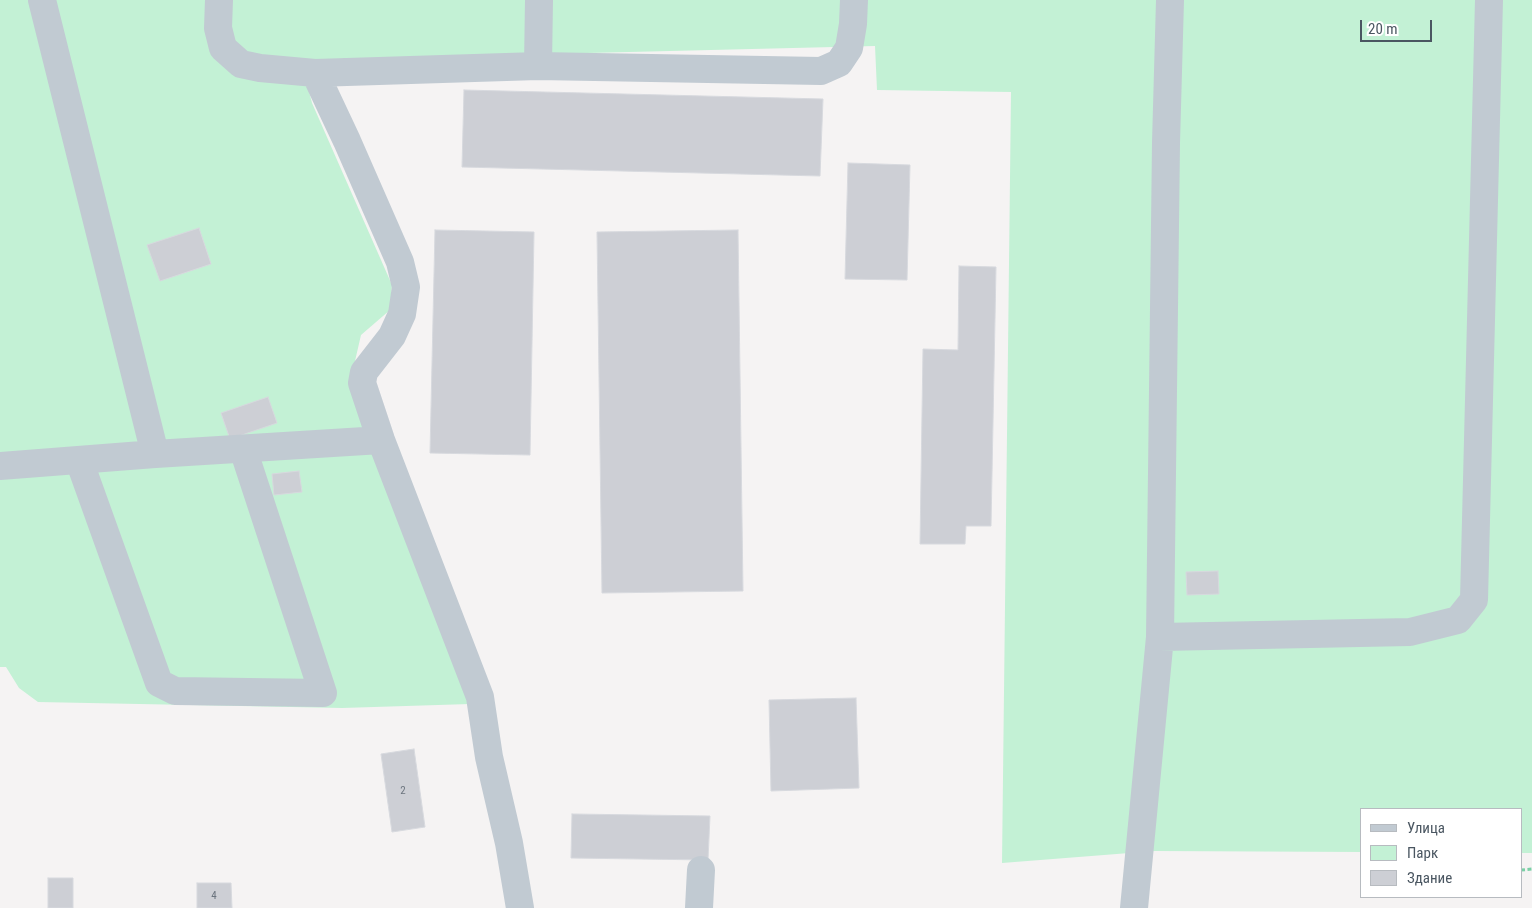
<!DOCTYPE html>
<html>
<head>
<meta charset="utf-8">
<style>
  body { margin:0 }
  #map { position:relative; width:1532px; height:908px; overflow:hidden; background:#f5f3f3; font-family:"Roboto Condensed",sans-serif }
  canvas { display:block }
  .legend { position:absolute; left:1360px; top:808px; width:162px; height:90px; box-sizing:border-box; background:#fff; border:1px solid #b7bbc0; margin:0; padding:6px 9px; list-style:none; font-size:15px; color:#4a5661 }
  .legend li { display:flex; align-items:center; gap:10px; height:25px }
  .legend b { width:25px; border:1px solid #b7bbc0 }
  .scale { position:absolute; left:1360px; top:20px; width:72px; height:22px; box-sizing:border-box; border:2px solid #4a5661; border-top:0; padding-left:6px; font-size:15px; line-height:18px; white-space:nowrap; color:#4a5661; -webkit-text-stroke:4px #fff; paint-order:stroke }
</style>
</head>
<body>
<div id="map">
<canvas width="1532" height="908"></canvas>
<ul class="legend">
<li><b style="height:6px;background:#c1cad2"></b>Улица</li>
<li><b style="height:14px;background:#c3f1d5"></b>Парк</li>
<li><b style="height:14px;background:#cdcfd5"></b>Здание</li>
</ul>
<div class="scale">20 m</div>
</div>
<script>
const g = document.querySelector('canvas').getContext('2d');
g.lineJoin = 'round';
function fillPath(path, color) { g.fillStyle = color; g.fill(path, 'evenodd'); }
const poly = rows => new Path2D(rows.map(r => 'M' + r).join(''));
function stroke(path, color, width, dash) { g.strokeStyle = color; g.lineWidth = width; g.lineCap = dash ? 'butt' : 'round'; g.setLineDash(dash || []); g.stroke(path); }
function write(font, color, halo, rows, align = 'center') {
  g.font = font + ' "Roboto Condensed",sans-serif'; g.lineWidth = 5; g.setLineDash([]); g.textBaseline = 'middle'; g.strokeStyle = halo; g.fillStyle = color; for (const [text, x, y, turn = 0] of rows) {
    g.save(); g.translate(x, y); g.rotate((+turn || 0) * Math.PI / 180); g.textAlign = isNaN(turn) ? turn : align; if (halo) g.strokeText(text, 0, 0); g.fillText(text, 0, 0); g.restore();
  }
}
fillPath(poly([
  [0,0,1532,0,1532,853,1521,853,1521,809,1361,809,1361,852,1155,851,1002,863,1011,92,877,90,875,46,301,60,312,103,392,285,390,310,361,335,355,361,354,385,470,704,342,708,38,702,19,688,6,667,0,667]
]), '#c3f1d5');
const building = poly([
  [464,90,823,99,820,176,462,167,464,90],
  [848,163,910,165,907,280,845,279,848,163],
  [199,228,211,264,160,281,147,245,199,228],
  [435,230,534,232,530,455,430,453,435,230],
  [738,230,743,591,602,593,597,232,738,230],
  [959,266,996,267,991,526,966,526,965,544,920,544,923,349,958,350,959,266],
  [268,397,277,423,230,439,221,413,268,397],
  [299,471,302,492,274,495,272,474,299,471],
  [1218,571,1219,594,1187,595,1186,572,1218,571],
  [856,698,859,788,771,791,769,700,856,698],
  [414,749,425,827,392,832,381,754,414,749],
  [572,814,710,816,708,860,571,858,572,814],
  [48,878,73,878,73,908,48,908,48,878],
  [197,883,231,883,232,908,197,908,197,883]
]);
fillPath(building, '#cdcfd5');
stroke(building, '#d7d9de', 1);
stroke(poly([
  [1521,870,1532,869]
]), '#7ad0a6', 3, [4, 2.5]);
stroke(poly([
  [42,0,155,454],
  [219,0,218,28,223,48,241,64,260,68,315,73,538,66,821,71,839,63,849,48,853,24,854,0],
  [538,66,539,0],
  [315,73,347,141,400,262,406,287,402,314,392,336,364,372,362,383,381,440,480,697,489,757,509,843,520,908],
  [79,460,159,683,175,691,323,693,243,449],
  [0,466,155,454,381,440],
  [1160,637,1410,632,1458,620,1474,600,1489,0],
  [699,908,701,870],
  [1134,908,1160,637,1166,143,1170,0]
]), '#c1cad2', 28);
write('11px', '#6b747e', null, [
  ["2",403,791],
  ["4",214,896]
]);
</script>
</body>
</html>
